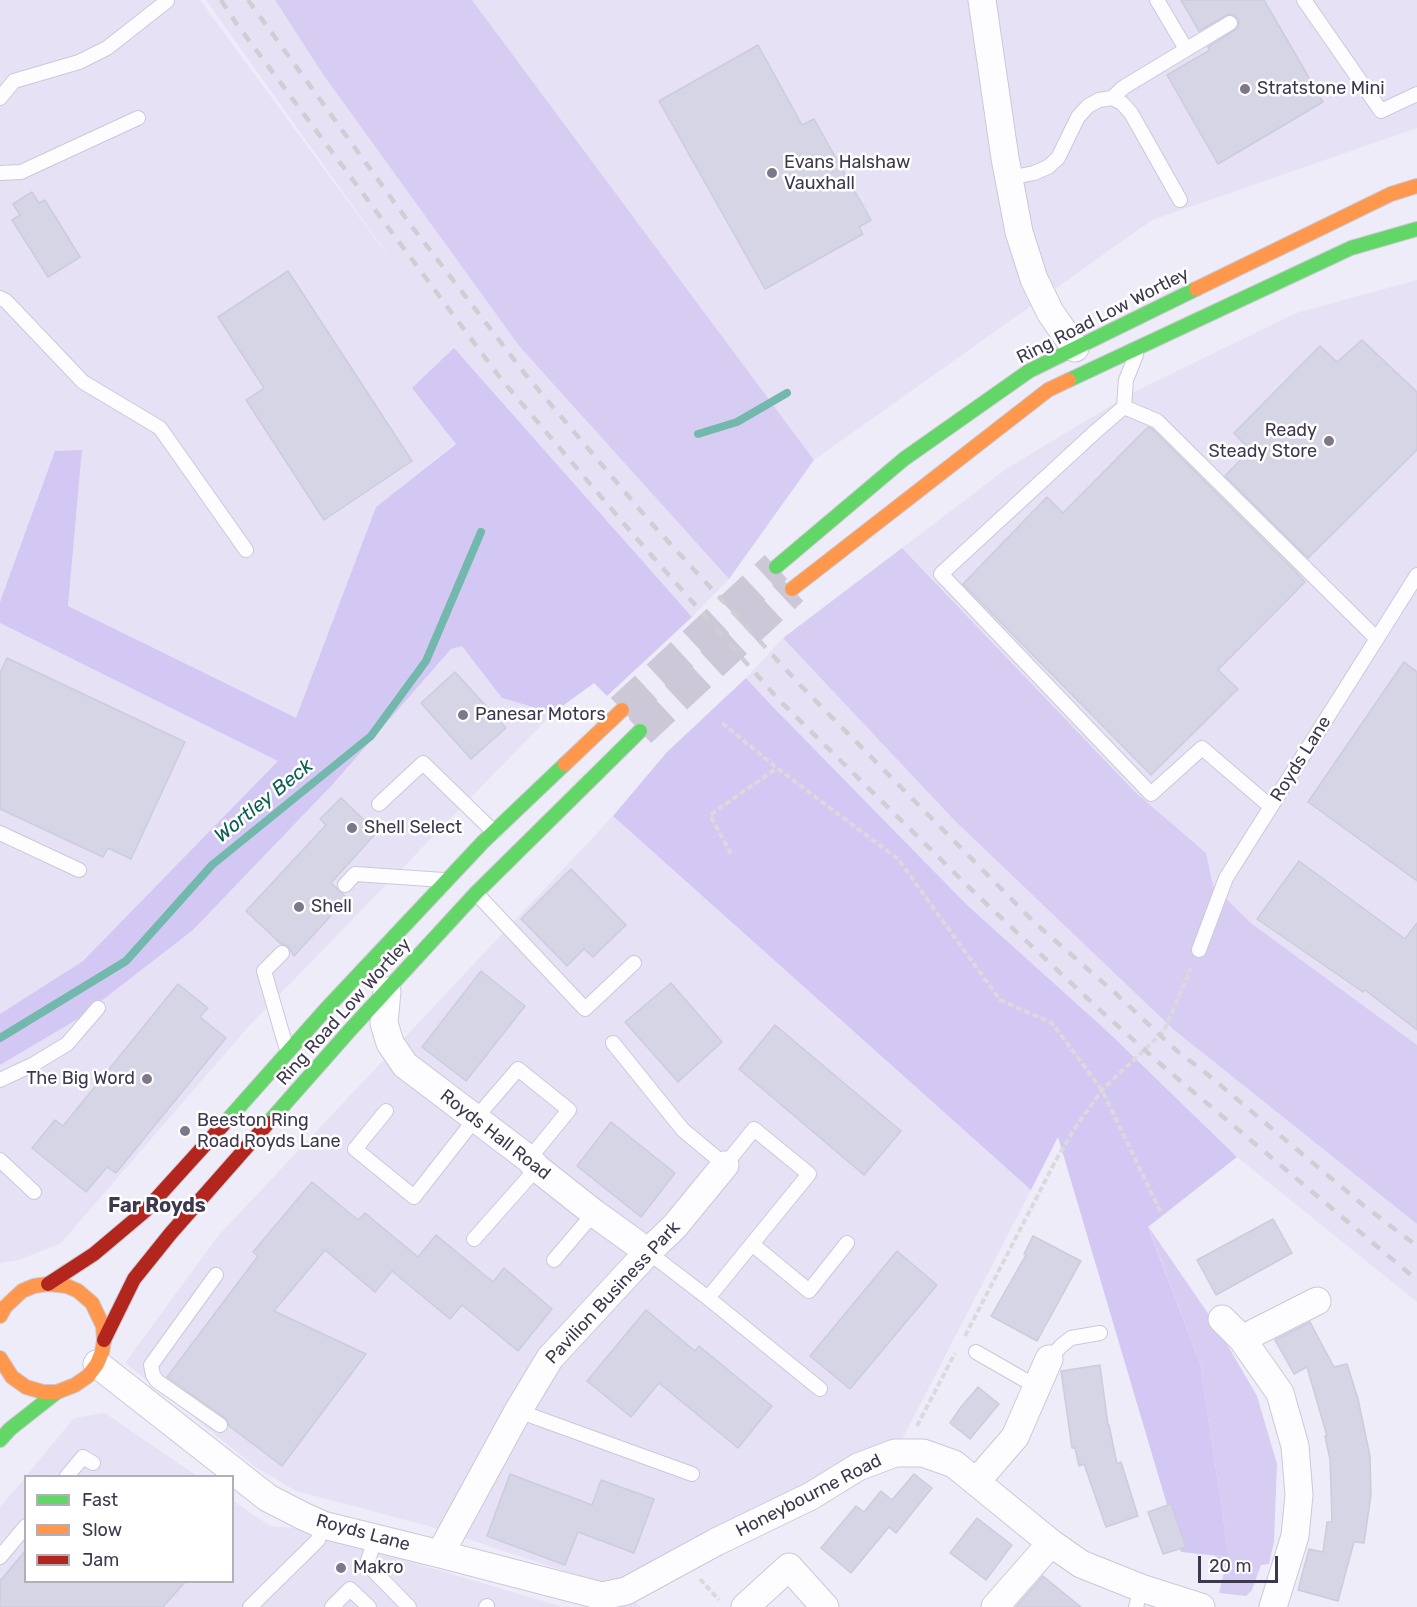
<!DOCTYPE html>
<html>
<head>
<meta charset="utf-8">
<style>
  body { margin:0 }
  #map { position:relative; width:1417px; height:1607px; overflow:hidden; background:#efecf9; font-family:Rubik,sans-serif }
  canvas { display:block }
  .legend { position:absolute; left:24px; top:1475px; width:210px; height:108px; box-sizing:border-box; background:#fff; border:2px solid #b2afb9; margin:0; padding:8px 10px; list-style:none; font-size:18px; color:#3e384f }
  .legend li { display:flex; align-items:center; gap:12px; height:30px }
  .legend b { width:30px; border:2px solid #b2afb9 }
  .scale { position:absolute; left:1198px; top:1556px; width:80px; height:27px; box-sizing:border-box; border:3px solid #3e384f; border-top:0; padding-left:8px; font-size:18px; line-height:21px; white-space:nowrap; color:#3e384f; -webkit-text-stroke:4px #fff; paint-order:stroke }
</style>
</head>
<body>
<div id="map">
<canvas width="1417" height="1607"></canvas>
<ul class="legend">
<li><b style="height:8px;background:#63d668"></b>Fast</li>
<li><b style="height:8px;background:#ff974d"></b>Slow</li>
<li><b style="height:8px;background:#b3261e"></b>Jam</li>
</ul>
<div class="scale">20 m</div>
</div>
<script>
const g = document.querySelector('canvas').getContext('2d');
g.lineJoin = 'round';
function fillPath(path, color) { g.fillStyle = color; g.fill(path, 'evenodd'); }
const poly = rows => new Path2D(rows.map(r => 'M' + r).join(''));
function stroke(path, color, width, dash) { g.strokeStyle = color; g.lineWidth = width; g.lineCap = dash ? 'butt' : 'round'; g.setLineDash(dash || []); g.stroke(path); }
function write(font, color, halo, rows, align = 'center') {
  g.font = font + ' Rubik,sans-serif'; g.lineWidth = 5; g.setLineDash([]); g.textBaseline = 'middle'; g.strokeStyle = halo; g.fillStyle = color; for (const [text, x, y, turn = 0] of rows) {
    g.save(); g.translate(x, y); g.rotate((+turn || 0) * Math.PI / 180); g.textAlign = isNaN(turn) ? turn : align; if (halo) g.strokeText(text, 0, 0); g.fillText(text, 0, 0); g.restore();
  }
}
fillPath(poly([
  [0,0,200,0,407,282,206,0,275,0,322,73,519,346,729,579,692,617,454,348,456,443,376,507,296,719,68,606,82,451,0,602],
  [472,0,1417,0,1417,128,1152,220,814,460],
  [1417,280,1417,1045,1251,923,1212,886,1206,853,1134,791,902,548,1006,469,1132,393,1296,313],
  [0,623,279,761,83,961,0,1014],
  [783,638,955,821,1174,1030,1417,1224,1417,1302,1237,1157,1108,1032,967,905,772,706,746,678],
  [462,645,502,698,553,713,249,1026,61,1243,19,1260,0,1263,0,1065,78,1019,193,930,333,784,451,649],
  [613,816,1031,1190,895,1453,626,1592,641,1607,618,1607,625,1591,425,1525,296,1491,257,1468,125,1363,218,1236],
  [105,1413,197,1476,26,1476,74,1418],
  [26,1477,26,1582,232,1582,233,1501,270,1526,296,1528,563,1607,0,1607,0,1507]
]), '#e6e1f5');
fillPath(poly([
  [275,0,472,0,814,460,729,579,519,346,322,73],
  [902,548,1134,791,1206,853,1213,886,1251,923,1417,1045,1417,1224,1174,1030,955,821,783,638],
  [1148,1226,1214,1322,1257,1396,1277,1464,1274,1542,1269,1564,1261,1565,1252,1590,1246,1596,1219,1593,1225,1568,1213,1564,1215,1556,1229,1557,1200,1363]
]), '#d7cdf3');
fillPath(poly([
  [454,348,692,617,607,696,594,683,553,713,502,698,462,646,451,649,333,784,193,930,78,1019,0,1065,0,1014,83,961,278,761,0,623,0,602,55,451,82,450,68,606,296,718,376,507,456,444,412,388],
  [746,678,772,706,967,905,1108,1032,1237,1157,1148,1227,1200,1363,1229,1557,1181,1552,1058,1137,1031,1190,613,816,667,752]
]), '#d3c7f3');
stroke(poly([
  [698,434,737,422,787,393],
  [0,1038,126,961,212,865,371,736,426,661,481,532]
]), '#72b8ad', 8);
const building = poly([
  [1181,0,1264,0,1323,102,1218,164,1167,75,1210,50,1208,47,1235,30,1238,27,1239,22,1235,15,1229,14,1199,31,1181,0],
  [758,45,802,125,814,119,871,220,859,227,863,234,765,289,659,101,758,45],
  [32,192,39,203,45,200,80,257,48,277,12,220,20,215,13,204,32,192],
  [288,271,412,461,324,520,246,400,264,388,218,317,288,271],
  [1362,340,1417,392,1417,450,1308,558,1225,476,1250,450,1234,433,1320,346,1337,362,1362,340],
  [1148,427,1152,429,1295,571,1305,582,1218,670,1238,689,1151,775,963,584,1047,497,1063,513,1148,427],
  [7,658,185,742,131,859,108,848,103,857,0,809,0,673,7,658],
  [1404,662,1417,672,1417,881,1308,802,1404,662],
  [455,672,506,728,471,759,421,703,455,672],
  [341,798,377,832,331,883,347,898,294,956,288,946,281,944,246,911,326,825,320,819,341,798],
  [1299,861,1405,939,1417,923,1417,1030,1365,990,1363,992,1257,919,1299,861],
  [571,869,626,925,593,957,584,949,567,966,521,919,571,869],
  [481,971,525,1006,466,1081,422,1047,481,971],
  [671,983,722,1042,678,1082,625,1022,671,983],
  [178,984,208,1008,200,1017,226,1038,116,1173,107,1167,86,1192,32,1148,55,1120,63,1126,178,984],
  [775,1025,901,1131,864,1175,739,1069,775,1025],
  [611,1122,675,1173,641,1217,577,1166,611,1122],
  [312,1182,358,1220,365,1213,418,1257,436,1235,493,1282,504,1268,552,1309,518,1351,462,1305,450,1319,392,1271,375,1292,325,1250,274,1311,366,1354,282,1466,229,1426,228,1422,225,1418,167,1377,258,1256,253,1252,312,1182],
  [1273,1219,1292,1253,1216,1295,1197,1260,1273,1219],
  [1033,1236,1081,1261,1037,1341,991,1316,1026,1255,1024,1254,1033,1236],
  [897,1251,937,1285,850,1389,810,1356,897,1251],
  [646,1310,695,1351,699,1346,772,1406,738,1448,659,1383,631,1417,587,1381,646,1310],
  [1310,1322,1334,1367,1347,1364,1358,1399,1370,1456,1371,1495,1364,1543,1354,1542,1338,1601,1298,1590,1309,1549,1323,1552,1327,1522,1332,1522,1330,1459,1325,1436,1327,1436,1307,1367,1294,1374,1275,1340,1310,1322],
  [1100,1365,1108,1425,1109,1425,1117,1464,1121,1462,1138,1516,1106,1527,1084,1464,1079,1466,1075,1448,1072,1448,1061,1371,1100,1365],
  [978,1387,999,1404,970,1439,950,1423,961,1407,978,1387],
  [510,1474,592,1505,601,1480,654,1499,634,1553,578,1532,565,1565,487,1536,510,1474],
  [914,1474,932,1488,896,1533,889,1527,851,1573,821,1548,856,1506,864,1512,881,1491,892,1500,914,1474],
  [1171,1504,1186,1547,1163,1554,1148,1512,1171,1504],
  [977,1518,1012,1545,986,1580,950,1553,977,1518],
  [26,1550,26,1581,186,1581,163,1607,0,1607,0,1581,26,1550],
  [1043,1576,1081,1607,1016,1607,1043,1576]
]);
fillPath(building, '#d6d5e5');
stroke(building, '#cbccdc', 1.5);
stroke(poly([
  [622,710,776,567],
  [640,731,792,589]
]), '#ccc8d7', 33, [33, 16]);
const lane = poly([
  [1157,0,1186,49],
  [1304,0,1381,111,1417,94],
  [0,98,14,81,79,62,107,48,167,1,166,0],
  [1112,98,1124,87,1230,23],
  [0,173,21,172,138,118],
  [1009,178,1034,173,1048,167,1058,158,1078,117,1088,106,1099,100,1112,98,1122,103,1131,113,1180,200],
  [0,298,6,301,83,382,160,428,246,550],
  [1124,407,1126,380,1136,355],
  [379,804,423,763,494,832],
  [1271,807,1202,748,1151,794,941,574,1095,432,1124,407,1157,421,1377,639],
  [0,833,79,870],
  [345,885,355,874,444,880],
  [476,893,585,1009,634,963],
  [1199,950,1226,878,1417,575],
  [282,953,264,971,287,1050],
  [613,1043,683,1130,725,1165,754,1129,809,1174,708,1298],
  [0,1080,34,1064,67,1044,98,1008],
  [386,1111,355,1149,414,1197,475,1119,518,1069,569,1110,529,1159],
  [0,1160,34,1192],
  [474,1239,537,1168],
  [752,1244,809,1291,847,1243],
  [648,1252,708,1298,820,1389],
  [554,1260,594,1213],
  [216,1275,151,1365,153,1375,157,1381,220,1425],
  [976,1352,1037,1387],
  [1049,1359,1061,1346,1071,1338,1100,1333],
  [518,1411,692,1474],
  [67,1476,83,1457,93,1463],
  [375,1538,367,1564,409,1607],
  [0,1557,26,1526],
  [250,1607,318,1540,323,1525],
  [332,1607,350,1589,369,1607],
  [486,1607,487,1606],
  [1136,1607,1141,1588]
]);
const street = poly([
  [982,0,1005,158,1019,232,1034,279,1050,312,1075,348],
  [387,991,384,1023,390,1043,405,1065,529,1159,537,1168,594,1213,648,1252],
  [1222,1319,1242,1339,1280,1393,1295,1446,1299,1495,1295,1536,1273,1607],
  [1242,1339,1317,1301],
  [97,1364,268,1498,303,1516,323,1525,440,1554,602,1596,626,1591,716,1542,811,1496,858,1467,895,1453,923,1453,954,1464,1051,1543,1081,1564,1141,1588,1201,1607],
  [976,1482,1015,1437,1049,1359],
  [440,1554,518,1411,550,1358,648,1252,675,1226,725,1165],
  [745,1607,789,1567,825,1607],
  [995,1607,1051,1543]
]);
const fast = poly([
  [1069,380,1351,248,1417,229],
  [776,567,904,459,1029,371,1196,289],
  [268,1123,351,1029,476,893,640,731],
  [223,1125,327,1008,483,842,565,764],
  [0,1440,10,1429,57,1392]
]);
const slow = poly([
  [1196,289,1391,194,1417,186],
  [792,589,1048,390,1069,380],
  [565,764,622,710],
  [0,1316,5,1307,22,1291,34,1286,48,1284,67,1286,78,1291,92,1303,103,1326,104,1340,102,1352,97,1364,88,1376,75,1385,57,1392,43,1392,26,1387,12,1377,0,1358]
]);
const jam = poly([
  [48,1284,94,1254,145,1211,223,1125],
  [104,1340,134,1279,171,1233,268,1123]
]);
stroke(lane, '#ccc8d8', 16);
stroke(street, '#ccc8d8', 29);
stroke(fast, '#cbc8d2', 16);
stroke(slow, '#cbc8d2', 16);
stroke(jam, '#cbc8d2', 16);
stroke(poly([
  [722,723,777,768,898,859,1000,1000,1052,1023,1102,1090,1162,1215],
  [731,854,710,815,777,768],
  [965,1336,1056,1160,1075,1128,1102,1090,1164,1031,1191,968],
  [917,1426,955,1353],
  [700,1579,719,1600]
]), '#dbd9de', 4, [6, 3]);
stroke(lane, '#fdfcfe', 14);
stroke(street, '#fdfcfe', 27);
stroke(fast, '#63d668', 14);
stroke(slow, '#ff974d', 14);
stroke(jam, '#b3261e', 14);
stroke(poly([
  [221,0,236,23,501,379,637,539,778,699,977,895,1101,1011,1165,1068,1417,1280],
  [248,0,410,224,525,374,652,524,801,686,1036,924,1114,992,1177,1051,1201,1069,1363,1205,1417,1246]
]), '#d0ced3', 4.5, [10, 10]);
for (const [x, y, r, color] of [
  [1245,89,6,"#7c778a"],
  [772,173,6,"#7c778a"],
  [1329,441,6,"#7c778a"],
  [463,715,6,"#7c778a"],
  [352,828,6,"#7c778a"],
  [299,907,6,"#7c778a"],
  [147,1079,6,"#7c778a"],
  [185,1131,6,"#7c778a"],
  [341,1568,6,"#7c778a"]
]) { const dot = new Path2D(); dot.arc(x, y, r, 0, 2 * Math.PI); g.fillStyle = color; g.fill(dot); stroke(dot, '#fff', 2); }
write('18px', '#3e384f', '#fff', [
  ["Stratstone Mini",1257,89],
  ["Evans Halshaw",784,163],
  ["Vauxhall",784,184],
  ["Ready",1317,431,"right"],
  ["Steady Store",1317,452,"right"],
  ["Panesar Motors",475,715],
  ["Shell Select",364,828],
  ["Shell",311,907],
  ["The Big Word",135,1079,"right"],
  ["Beeston Ring",197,1121],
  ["Road Royds Lane",197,1142],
  ["Makro",353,1568]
], 'left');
write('18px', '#3e384f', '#fff', [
  ["Ring Road Low Wortley",1103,316,-27],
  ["Royds Lane",1301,759,-58],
  ["Ring Road Low Wortley",344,1012,-48],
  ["Royds Hall Road",495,1135,38],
  ["Pavilion Business Park",613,1293,-47],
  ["Honeybourne Road",809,1496,-27],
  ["Royds Lane",363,1533,15]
]);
write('italic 20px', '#0a5f50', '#fff', [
  ["Wortley Beck",264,801,-39]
]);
write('bold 20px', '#3e384f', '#fff', [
  ["Far Royds",157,1206]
]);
</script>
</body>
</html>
